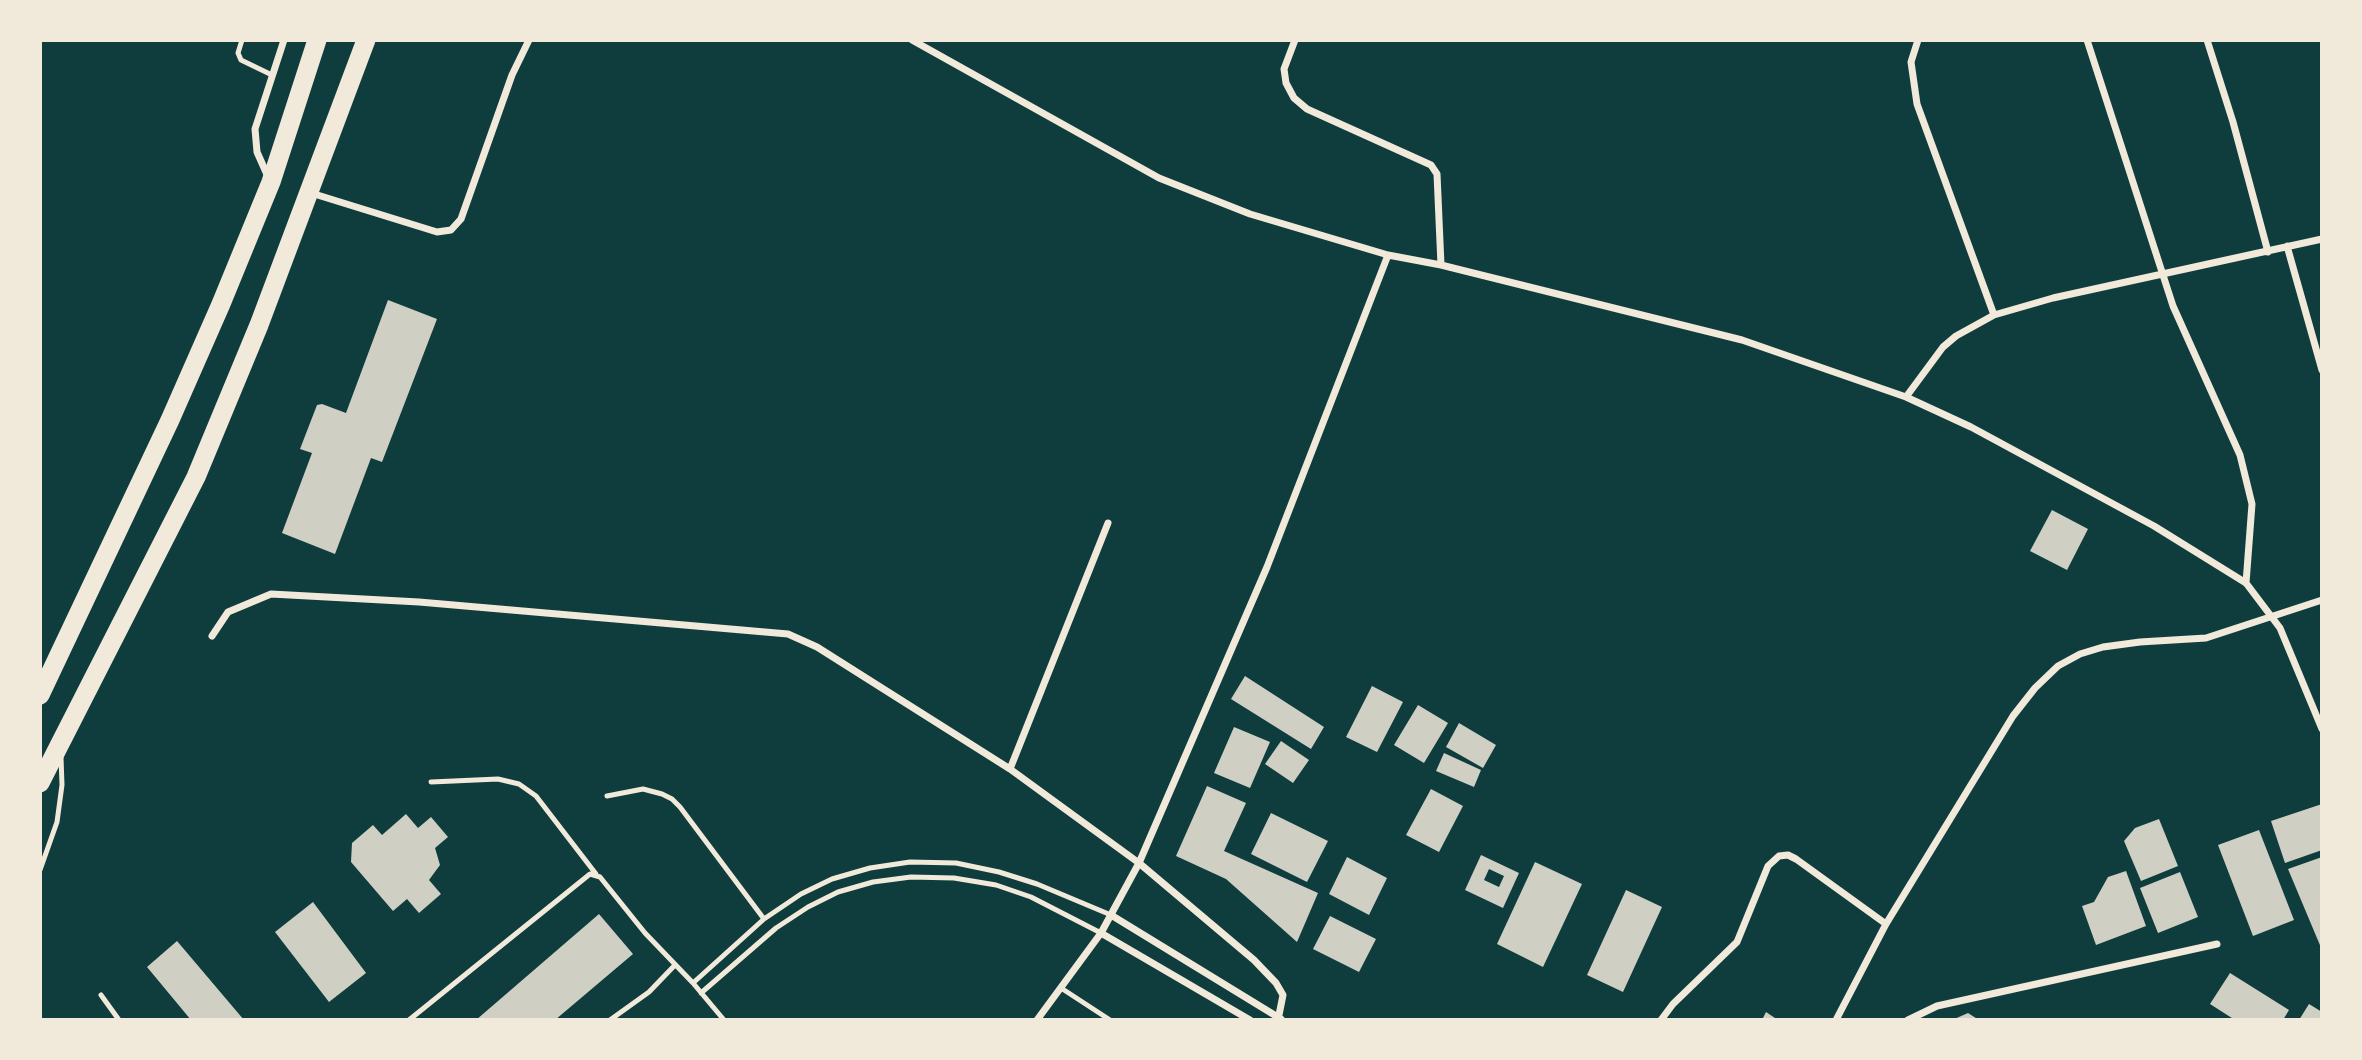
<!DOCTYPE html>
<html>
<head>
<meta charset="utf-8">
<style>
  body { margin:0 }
  #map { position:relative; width:2362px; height:1060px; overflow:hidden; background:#0f3d3e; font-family:Figtree,sans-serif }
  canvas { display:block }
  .frame { position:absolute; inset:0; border:42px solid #f1e9da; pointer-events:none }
</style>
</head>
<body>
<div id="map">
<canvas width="2362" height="1060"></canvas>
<div class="frame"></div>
</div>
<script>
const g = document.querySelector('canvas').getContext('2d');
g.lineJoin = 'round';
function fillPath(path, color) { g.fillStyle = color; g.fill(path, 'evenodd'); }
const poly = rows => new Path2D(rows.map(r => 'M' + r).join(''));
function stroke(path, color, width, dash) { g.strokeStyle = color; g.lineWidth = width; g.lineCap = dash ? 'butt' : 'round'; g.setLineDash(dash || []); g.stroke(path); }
fillPath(poly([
  [388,300,437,319,382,462,371,458,335,554,282,533,312,453,300,449,317,405,322,404,346,413],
  [2052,510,2088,529,2067,570,2030,551],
  [1245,676,1324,727,1311,749,1231,699],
  [1372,686,1403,702,1377,752,1346,737],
  [1418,705,1448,723,1424,763,1394,745],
  [1459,723,1496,745,1483,768,1446,747],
  [1234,727,1270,742,1250,788,1214,773],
  [1281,741,1309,760,1293,783,1265,764],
  [1444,753,1481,770,1474,787,1436,771],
  [1207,786,1246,803,1224,851,1318,893,1297,942,1226,879,1176,856],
  [1431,789,1463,806,1439,852,1406,835],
  [2322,804,2322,850,2285,863,2271,821],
  [1271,813,1328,841,1307,882,1251,854],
  [406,814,418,828,431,817,448,837,435,848,440,865,429,880,441,894,419,913,407,899,393,911,351,862,352,843,373,825,382,835],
  [2159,819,2178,866,2141,881,2124,841,2135,828],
  [2259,830,2294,920,2253,936,2218,845],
  [1481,855,1519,873,1503,908,1465,890],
  [1489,869,1504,876,1499,887,1484,880],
  [1347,857,1387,878,1369,915,1329,894],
  [2322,857,2322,950,2288,869],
  [1535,862,1582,884,1543,967,1497,944],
  [2126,871,2146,926,2096,945,2082,906,2094,902,2108,877],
  [2180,872,2198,917,2158,933,2140,888],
  [1626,890,1662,907,1623,992,1587,975],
  [313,902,366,973,329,1002,275,932],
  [599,914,633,954,555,1020,476,1020],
  [1330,916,1376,939,1359,972,1313,949],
  [177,941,244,1020,191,1020,147,967],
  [2230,973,2289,1010,2283,1020,2235,1020,2210,1004],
  [2309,1004,2322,1012,2322,1020,2299,1020],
  [1766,1012,1778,1020,1762,1020],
  [1968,1013,1979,1020,1952,1020]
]), '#cfcfc3');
stroke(poly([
  [242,40,238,53,241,60,272,75],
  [431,782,498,779,519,784,536,796,596,874],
  [607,796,643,789,662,794,672,799,680,807,764,919],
  [40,870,57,822,62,785,61,757],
  [693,983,764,919,801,894,832,879,870,868,910,862,956,863,999,872,1037,884,1111,915],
  [1061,988,1110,1020],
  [701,993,776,928,808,907,838,892,873,882,911,877,954,878,996,885,1031,897,1101,933],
  [101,995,119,1020],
  [409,1020,590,874,600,877,645,933,693,983,724,1020],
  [610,1020,649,992,675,965]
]), '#f1e9da', 5);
stroke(poly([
  [912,40,1159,178,1250,214,1388,255,1441,265,1742,340,1906,397,1971,427,2154,526,2246,583,2280,628,2322,729],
  [1295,40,1284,69,1286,83,1294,98,1307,109,1431,165,1437,174,1441,265],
  [1918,40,1911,62,1917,104,1994,315],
  [2087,40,2173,306,2240,455,2252,504,2246,583],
  [2207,40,2233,122,2268,252],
  [269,179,257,152,255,129,284,40],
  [311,193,437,232,451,230,461,219,512,75,529,40],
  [2287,246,2322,370],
  [1906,397,1943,347,1956,336,1994,315,2053,298,2322,239],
  [212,636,228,612,271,594,419,602,788,634,817,647,1010,769,1139,863,1254,960,1276,983,1283,995,1278,1020],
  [1010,769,1108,523],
  [1111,915,1281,1019],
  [1101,933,1250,1020],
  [1037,1020,1101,933,1139,863,1267,567,1388,255],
  [1661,1020,1673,1004,1737,942,1768,866,1779,856,1788,855,1796,859,1886,924],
  [1836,1020,1886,924,2013,716,2035,688,2058,666,2080,654,2103,647,2140,642,2206,638,2322,600],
  [1908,1020,1937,1006,2217,944]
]), '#f1e9da', 7);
stroke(poly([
  [40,695,170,420,221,304,271,182,317,40],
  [40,783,196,477,259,325,366,40]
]), '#f1e9da', 19);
</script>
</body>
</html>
